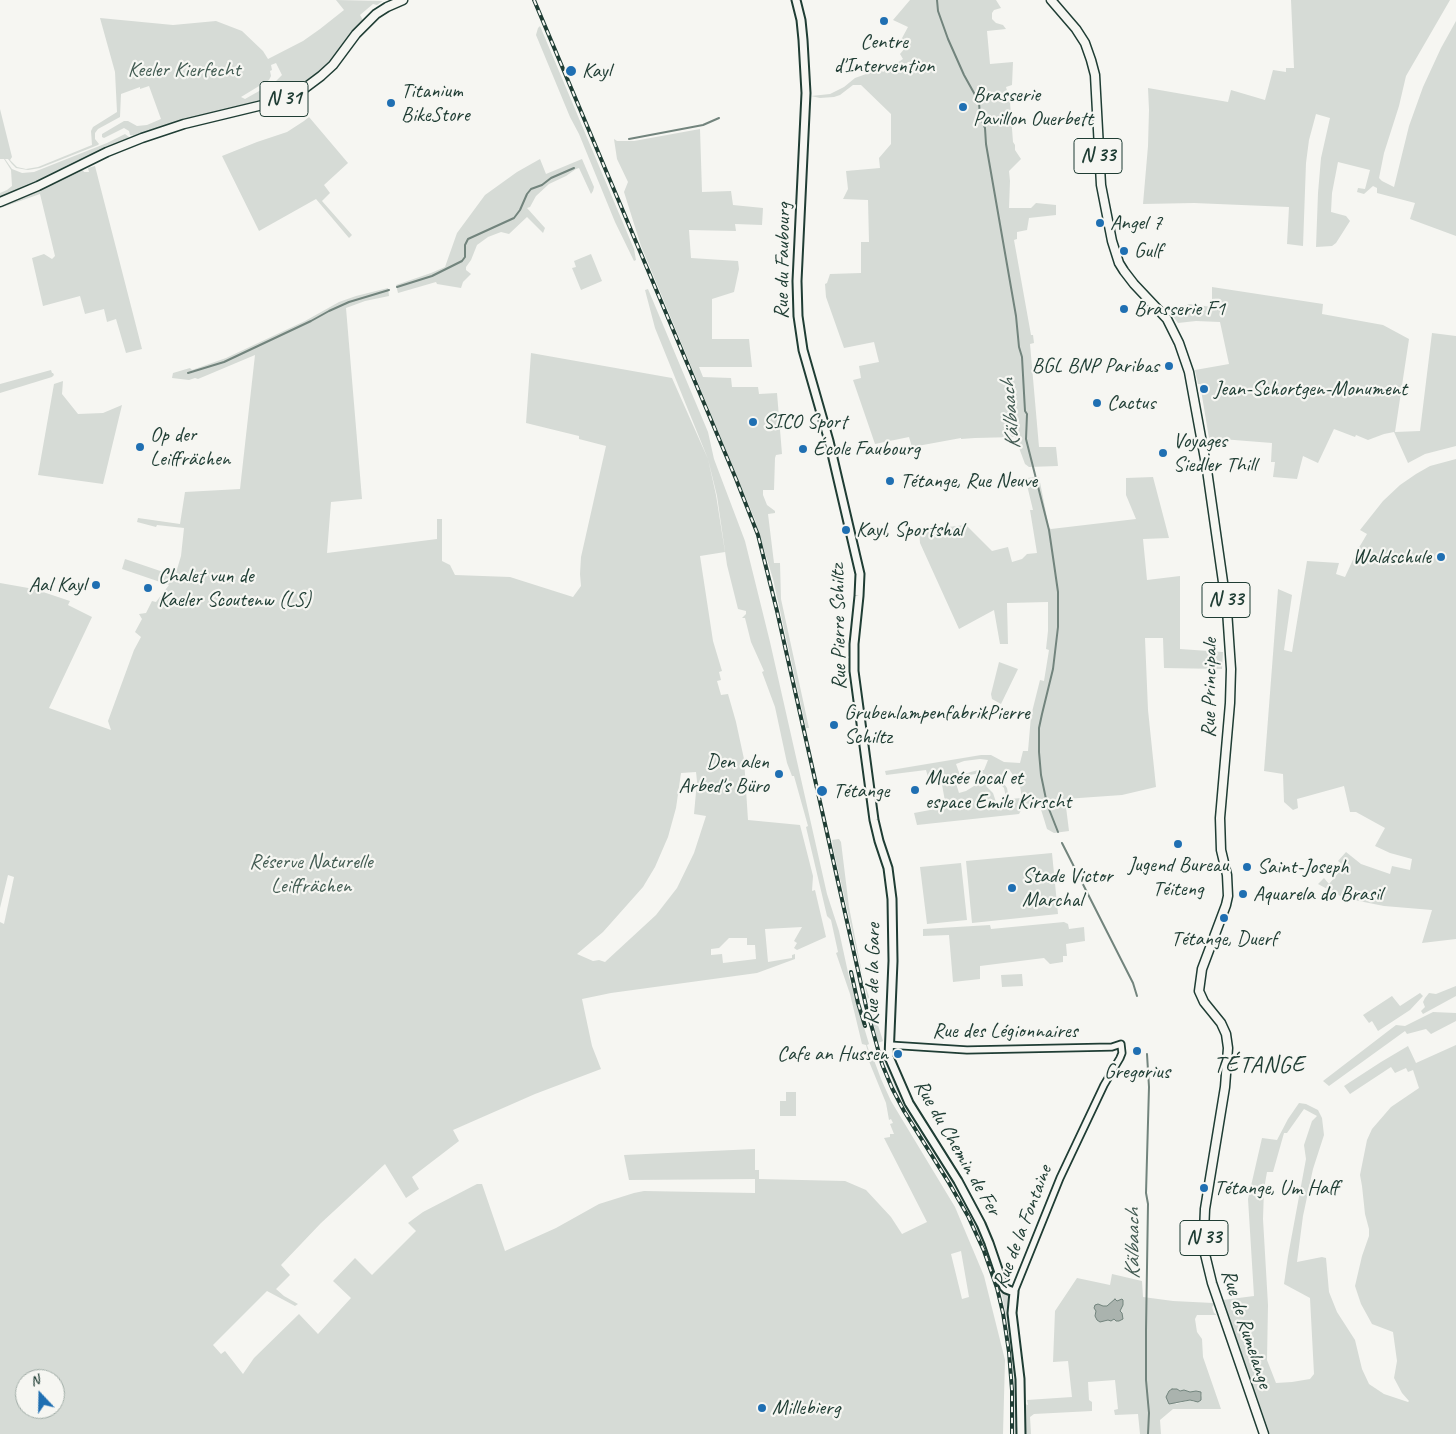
<!DOCTYPE html>
<html>
<head>
<meta charset="utf-8">
<style>
  body { margin:0 }
  #map { position:relative; width:1456px; height:1434px; overflow:hidden; background:#f6f6f2; font-family:Caveat,sans-serif }
  canvas { display:block }
  .north { position:absolute; left:15px; top:1369px; width:50px; height:50px; box-sizing:border-box; background:#f6f6f2; border:1px solid #a0aca6; border-radius:50%; rotate:339deg; font-size:14px; font-weight:700; line-height:20px; text-align:center; color:#1f3d34 }
  .north::after { content:''; display:block; margin:auto; width:18px; height:22px; background:#1f6fb2; clip-path:polygon(50% 0,100% 100%,50% 72%,0 100%) }
</style>
</head>
<body>
<div id="map">
<canvas width="1456" height="1434"></canvas>
<div class="north">N</div>
</div>
<script>
const g = document.querySelector('canvas').getContext('2d');
g.lineJoin = 'round';
function fillPath(path, color) { g.fillStyle = color; g.fill(path, 'evenodd'); }
const poly = rows => new Path2D(rows.map(r => 'M' + r).join(''));
function stroke(path, color, width, dash) { g.strokeStyle = color; g.lineWidth = width; g.lineCap = dash ? 'butt' : 'round'; g.setLineDash(dash || []); g.stroke(path); }
function write(font, color, halo, rows, align = 'center') {
  g.font = font + ' Caveat,sans-serif'; g.lineWidth = 4.5; g.setLineDash([]); g.textBaseline = 'middle'; g.strokeStyle = halo; g.fillStyle = color; for (const [text, x, y, turn = 0] of rows) {
    g.save(); g.translate(x, y); g.rotate((+turn || 0) * Math.PI / 180); g.textAlign = isNaN(turn) ? turn : align; if (halo) g.strokeText(text, 0, 0); g.fillText(text, 0, 0); g.restore();
  }
}
fillPath(poly([
  [336,0,383,1,377,5,373,4,360,15,363,20,330,62,319,73,303,85,273,98,254,104,184,121,136,136,130,135,129,131,124,128,104,138,102,137,102,134,124,121,128,121,137,126,147,125,161,119,149,86,140,89,140,87,121,94,120,117,98,129,95,133,95,139,99,144,98,145,40,168,28,170,16,168,12,164,8,159,5,159,12,169,22,173,34,172,107,143,125,134,129,137,127,139,22,191,0,199,0,193,7,190,12,186,11,170,4,159,0,159,0,109,12,157,10,160,17,167,26,169,38,167,92,145,91,131,93,127,117,112,115,72,100,18,173,25,216,21,242,31,263,51,268,59,303,41,320,29,344,10],
  [276,63,282,75,275,82,245,99,241,97,269,80,271,76,270,71,272,70,271,65],
  [910,0,996,0,1001,8,994,10,992,13,992,19,996,23,1003,25,1006,29,987,31,990,64,1013,62,1012,85,1006,87,1010,102,1013,142,1015,145,1015,150,1021,159,1009,171,1010,181,1009,208,1031,208,1036,203,1056,205,1056,215,1029,218,1027,230,1017,232,1017,239,1014,240,1031,335,1033,335,1034,343,1030,344,1039,447,1056,447,1058,466,1029,467,1025,464,1015,437,975,438,961,439,961,438,912,447,909,437,875,444,853,380,861,378,859,366,879,362,874,342,844,348,826,297,825,284,827,283,830,274,861,273,861,242,869,242,868,200,843,199,848,189,846,171,880,168,879,158,891,144,891,114,861,85,853,85,840,95,834,97,820,98,811,96,830,94,844,87,855,78,880,69,883,72,903,59,900,54,905,48,901,40,908,27,893,20],
  [1291,0,1450,0,1406,76,1399,106,1384,153,1379,178,1382,181,1394,187,1409,126,1423,87,1441,48,1456,21,1456,236,1410,219,1415,203,1377,193,1377,188,1373,186,1364,194,1357,192,1358,188,1365,189,1370,170,1338,162,1332,193,1331,212,1346,216,1350,221,1336,243,1332,246,1316,247,1318,193,1321,158,1330,118,1316,114,1309,140,1306,163,1303,246,1287,244,1289,207,1194,203,1143,204,1148,146,1149,110,1148,88,1228,102,1231,90,1265,100,1273,70,1286,72,1286,68,1294,68],
  [540,26,634,249,636,260,634,261,615,222,579,134,570,117,536,35,538,28],
  [309,117,348,163,324,185,330,193,322,201,352,235,349,238,316,199,259,231,222,156,257,142,287,132,304,121],
  [700,129,702,192,731,191,733,205,763,208,762,225,735,224,736,231,689,230,691,258,738,261,739,269,734,292,712,299,712,339,749,339,752,367,699,367,703,377,731,378,732,387,758,387,759,394,777,393,782,454,776,455,775,458,774,490,763,490,763,495,767,505,775,511,775,513,768,514,774,563,780,563,781,599,809,728,806,728,773,579,755,520,641,246,624,192,628,182,617,159,614,139,617,141,634,141],
  [540,159,546,174,582,159,594,187,593,191,591,194,579,168,576,169,566,176,549,184,536,196,530,207,527,208,545,228,543,233,527,217,509,234,501,232,488,237,477,245,471,260,466,267,466,270,471,274,463,282,461,288,437,284,436,282,398,293,396,285,431,273,445,267,457,233,485,195,517,172],
  [95,166,142,349,126,353,116,319,107,322,104,309,85,314,80,296,43,306,32,258,44,254,52,259,55,256,40,194,0,208,0,205,30,194,82,168,84,172,89,172,88,168],
  [591,254,602,281,581,290,572,268,576,267,574,261],
  [1212,287,1323,304,1322,314,1383,325,1409,339,1395,432,1420,431,1432,333,1456,336,1456,446,1425,454,1408,463,1394,432,1384,434,1368,440,1356,435,1355,437,1334,429,1318,463,1303,456,1297,479,1273,477,1275,462,1271,462,1272,443,1209,438,1200,384,1198,384,1195,370,1229,364,1220,322,1196,321,1178,323,1170,312,1189,304,1212,307],
  [388,288,389,296,365,301,346,308,362,499,331,502,327,553,437,539,437,519,442,519,442,561,450,565,455,575,510,577,573,597,581,586,580,574,581,557,606,446,579,439,579,436,526,423,531,353,672,378,708,459,716,495,725,552,700,556,713,641,722,671,719,672,721,680,717,681,721,695,728,694,736,722,744,759,748,820,800,825,813,876,812,891,815,890,826,937,797,950,794,948,797,943,794,941,802,927,765,929,768,962,792,958,792,955,795,954,795,959,757,973,611,993,582,999,592,1046,601,1069,535,1094,453,1130,459,1141,412,1177,419,1189,406,1198,385,1164,321,1223,281,1265,290,1275,276,1289,284,1296,298,1304,295,1306,267,1291,213,1345,221,1354,225,1351,243,1374,254,1358,299,1314,318,1334,351,1298,333,1281,355,1258,372,1275,416,1231,408,1223,423,1212,477,1184,482,1184,505,1251,556,1228,599,1204,634,1193,644,1191,755,1193,755,1179,629,1180,624,1155,755,1149,755,1170,759,1170,759,1179,845,1181,866,1190,891,1217,902,1234,927,1222,884,1138,890,1137,890,1134,894,1134,890,1124,893,1123,891,1119,889,1120,886,1103,866,1054,868,1052,866,1045,862,1044,850,994,836,953,838,952,831,920,827,916,806,827,808,826,794,776,792,776,787,763,775,707,762,672,764,671,751,642,745,618,742,618,746,614,746,611,738,609,727,565,717,496,708,459,655,328,645,290,648,289,708,432,714,459,745,541,770,642,827,894,839,931,849,977,869,1044,867,1045,869,1051,871,1052,881,1079,891,1101,955,1207,984,1276,1005,1360,1003,1434,0,1434,0,922,4,924,14,877,8,875,0,908,0,583,34,589,70,601,68,605,92,617,49,708,111,730,108,721,134,650,141,637,135,632,142,619,139,614,146,613,152,601,156,602,169,585,122,569,125,559,175,576,181,556,184,528,157,525,156,527,137,522,138,518,180,524,185,492,240,489,255,355,198,379,195,378,189,380,172,378,173,373,190,368,192,370,226,358,305,321,339,302,356,296],
  [696,772,697,781,694,814,706,816,694,853,677,888,656,915,605,962,599,960,593,961,577,954,603,932,643,887,655,867,668,837,676,808,681,773],
  [729,938,747,938,747,945,755,945,756,959,723,963,722,954,711,955,711,949,719,948],
  [961,1251,969,1297,962,1299,951,1254],
  [25,1379,55,1379,55,1409,25,1409],
  [51,370,52,373,53,373,54,375,52,377,0,393,0,384],
  [63,381,62,394,78,414,103,413,122,405,103,484,38,475,54,384],
  [1456,459,1456,939,1422,943,1432,910,1384,906,1344,898,1318,884,1324,878,1329,884,1344,866,1338,861,1346,852,1361,864,1390,874,1392,866,1410,870,1412,859,1390,853,1375,846,1385,828,1356,812,1350,812,1344,786,1297,799,1298,808,1293,810,1284,802,1283,774,1264,771,1278,589,1292,595,1284,650,1292,652,1307,561,1339,563,1336,574,1345,577,1357,551,1367,534,1360,530,1383,501,1400,485,1416,474,1430,466],
  [1039,477,1049,528,1051,529,1136,519,1126,495,1126,478,1153,477,1169,538,1143,539,1147,580,1180,576,1180,649,1223,652,1222,669,1164,668,1163,638,1145,638,1148,710,1156,787,1122,795,1065,799,1069,831,1054,833,1047,829,1039,803,1032,805,1025,803,1019,814,917,825,914,813,946,807,941,779,929,781,926,770,886,775,885,771,981,755,991,755,1004,762,1020,763,1023,751,1028,751,1031,716,1040,680,1044,681,1049,650,1046,649,1048,631,1048,602,1007,603,1008,644,1000,644,994,610,959,629,920,543,919,530,966,525,992,551,1008,547,1012,562,1022,559,1027,554,1037,553,1030,510,1033,510,1026,481,1026,478],
  [980,759,988,760,984,770,978,770,960,775,956,764,964,761],
  [1009,769,1020,786,1022,798,1009,799,1007,788,999,777],
  [983,773,982,784,974,786,966,791,959,793,955,780,969,775],
  [995,778,1004,788,1007,802,997,805,993,793,986,786],
  [999,662,1018,669,1001,704,992,699,991,694],
  [839,839,841,842,849,907,863,978,883,1041,878,1043,833,848,832,840],
  [1052,853,1058,914,972,923,966,861],
  [961,863,967,920,927,924,920,867],
  [1064,922,1068,924,1069,929,1084,927,1085,941,1066,944,1067,956,1063,956,1063,962,1050,964,1044,958,980,966,980,979,953,982,949,935,923,936,923,929,990,925,991,929],
  [1022,974,1023,986,1002,987,1001,975],
  [1456,986,1456,996,1423,1014,1421,1011,1425,1007,1423,1002,1425,998,1429,993,1436,994],
  [1420,993,1423,996,1410,1010,1378,1031,1372,1021,1369,1023,1363,1015,1392,996,1400,1006],
  [1433,1012,1456,1013,1456,1021,1431,1034,1426,1029,1407,1034,1405,1031,1329,1086,1323,1081,1396,1025,1405,1026],
  [1456,1045,1456,1434,1270,1434,1223,1300,1254,1296,1248,1199,1262,1138,1277,1140,1288,1119,1299,1103,1306,1104,1318,1110,1322,1118,1324,1135,1313,1169,1303,1216,1297,1262,1322,1257,1326,1258,1329,1292,1337,1312,1355,1340,1362,1369,1369,1384,1384,1394,1408,1402,1409,1401,1402,1393,1394,1378,1397,1361,1393,1332,1372,1324,1361,1304,1355,1286,1362,1256,1369,1236,1369,1229,1365,1214,1362,1186,1360,1175,1367,1140,1372,1129,1391,1107,1419,1088,1413,1070,1408,1072,1406,1068,1395,1073,1391,1067,1350,1094,1344,1086,1381,1062,1408,1046,1416,1063],
  [1304,1109,1317,1116,1312,1121,1304,1145,1306,1159,1288,1256,1284,1284,1310,1298,1314,1374,1310,1379,1292,1382,1276,1383,1267,1360,1268,1305,1263,1219,1264,1189,1267,1172,1273,1172,1284,1133,1287,1133],
  [880,1050,885,1052,902,1091,957,1183,982,1230,1003,1290,1009,1295,1010,1318,1017,1364,1018,1434,1014,1434,1014,1380,1011,1343,1002,1295,998,1282,988,1255,967,1207,896,1089],
  [786,1092,796,1092,796,1116,780,1116,780,1101,786,1101],
  [1112,1274,1142,1281,1143,1297,1173,1301,1213,1303,1214,1305,1212,1307,1214,1313,1217,1315,1197,1315,1195,1319,1197,1332,1202,1339,1203,1357,1221,1409,1173,1409,1160,1420,1161,1434,1140,1434,1138,1414,1115,1415,1114,1410,1118,1409,1115,1380,1088,1382,1089,1400,1092,1402,1092,1411,1034,1414,1030,1417,1031,1434,1024,1434,1025,1404,1028,1405,1027,1400,1072,1397,1068,1361,1053,1362,1055,1311,1077,1278,1110,1285],
  [1172,1389,1190,1392,1196,1391,1201,1392,1202,1396,1194,1402,1190,1400,1176,1404,1169,1391]
]), '#d6dbd6');
const water = poly([
  [1115,1299,1117,1301,1122,1299,1123,1300,1123,1305,1120,1311,1122,1313,1123,1319,1119,1321,1116,1321,1114,1319,1111,1321,1108,1320,1100,1322,1097,1320,1095,1316,1096,1311,1094,1308,1095,1305,1098,1304,1103,1306,1107,1306,1115,1299],
  [1172,1389,1177,1389,1180,1391,1184,1390,1190,1392,1196,1391,1201,1392,1201,1400,1198,1402,1190,1400,1169,1404,1166,1397,1169,1391,1172,1389]
]);
fillPath(water, '#aab3ae');
stroke(water, '#72847d', 1);
stroke(poly([
  [937,0,938,11,948,39,964,75,979,102,980,117,985,128,986,144,1016,316,1019,347,1022,357,1025,411,1027,414,1026,439,1049,530,1054,564,1058,592,1058,627,1053,669,1042,714,1039,728,1039,752,1041,775,1047,804,1058,832],
  [629,139,703,125,719,118],
  [397,287,432,276,462,261,465,257,465,245,468,239,514,218,520,210,527,194,531,189,542,185,551,178,574,168],
  [188,373,224,362,311,321,329,311,349,302,389,290],
  [1062,843,1133,983,1137,996],
  [1147,1054,1149,1087,1146,1193,1148,1204,1146,1330,1146,1380,1149,1413,1148,1434]
]), '#72847d', 2);
const tertiary = poly([
  [889,1045,967,1050,1112,1047,1121,1044,1122,1053,1120,1058,1104,1085,1060,1178,1014,1292]
]);
const secondary = poly([
  [796,0,801,20,803,40,806,93,797,281,798,316,803,350,829,441,860,574,859,596,854,644,854,671,874,820,879,841,888,868,892,899,893,961,889,1057,909,1103,958,1181,981,1224,989,1243,1004,1287,1006,1289,1014,1292,1012,1313,1020,1379,1021,1434]
]);
const primary = poly([
  [1051,0,1076,29,1085,43,1091,60,1095,75,1101,185,1112,241,1119,263,1124,271,1134,284,1167,319,1179,343,1189,372,1207,470,1227,610,1231,669,1230,703,1220,818,1221,850,1227,875,1228,896,1226,905,1202,969,1199,991,1204,1002,1221,1023,1226,1034,1228,1048,1225,1087,1205,1209,1204,1232,1205,1254,1212,1283,1264,1434],
  [0,202,38,186,107,152,142,138,184,124,275,102,289,96,305,88,321,76,333,65,356,34,376,14,387,7,403,0]
]);
stroke(tertiary, '#1f3d34', 9);
stroke(secondary, '#1f3d34', 11);
stroke(primary, '#1f3d34', 11);
stroke(tertiary, '#f6f6f2', 5.5);
stroke(secondary, '#f6f6f2', 7);
stroke(primary, '#f6f6f2', 8);
const rail = poly([
  [534,0,736,479,758,535,777,611,866,1006,882,1064,892,1088,904,1111,949,1183,968,1216,984,1251,997,1288,1003,1313,1009,1352,1012,1390,1012,1434],
  [851,972,858,1003,865,1026]
]);
stroke(rail, '#1f3d34', 4);
stroke(rail, '#f6f6f2', 2, [5.5]);
for (const [x, y, r, color] of [
  [884,21,5,"#1f6fb2"],
  [571,71,6,"#1f6fb2"],
  [391,103,5,"#1f6fb2"],
  [963,107,5,"#1f6fb2"],
  [1100,223,5,"#1f6fb2"],
  [1124,251,5,"#1f6fb2"],
  [1124,309,5,"#1f6fb2"],
  [1169,366,5,"#1f6fb2"],
  [1204,389,5,"#1f6fb2"],
  [1097,403,5,"#1f6fb2"],
  [753,422,5,"#1f6fb2"],
  [140,447,5,"#1f6fb2"],
  [803,449,5,"#1f6fb2"],
  [1163,453,5,"#1f6fb2"],
  [890,481,5,"#1f6fb2"],
  [846,530,5,"#1f6fb2"],
  [1441,557,5,"#1f6fb2"],
  [96,585,5,"#1f6fb2"],
  [148,588,5,"#1f6fb2"],
  [834,725,5,"#1f6fb2"],
  [779,774,5,"#1f6fb2"],
  [915,790,5,"#1f6fb2"],
  [822,791,6,"#1f6fb2"],
  [1178,844,5,"#1f6fb2"],
  [1247,867,5,"#1f6fb2"],
  [1012,888,5,"#1f6fb2"],
  [1243,894,5,"#1f6fb2"],
  [1224,918,5,"#1f6fb2"],
  [1137,1051,5,"#1f6fb2"],
  [898,1054,5,"#1f6fb2"],
  [1204,1188,5,"#1f6fb2"],
  [762,1408,5,"#1f6fb2"]
]) { const dot = new Path2D(); dot.arc(x, y, r, 0, 2 * Math.PI); g.fillStyle = color; g.fill(dot); stroke(dot, '#f6f6f2', 2); }
for (const [x, y, w] of [
  [284,99,48],
  [1098,156,48],
  [1226,600,48],
  [1204,1238,48]
]) { const box = new Path2D(); box.roundRect(x - w / 2, y - 17.5, w, 35, 4); g.fillStyle = '#f6f6f2'; g.fill(box); stroke(box, '#1f3d34', 1); }
write('bold 20px', '#1f3d34', null, [
  ["N 31",284,99],
  ["N 33",1098,156],
  ["N 33",1226,600],
  ["N 33",1204,1238]
]);
write('21px', '#1f3d34', '#f6f6f2', [
  ["Centre",884,42,"center"],
  ["d'Intervention",884,66,"center"],
  ["Kayl",582,71],
  ["Titanium",401,91],
  ["BikeStore",401,115],
  ["Brasserie",973,95],
  ["Pavillon Ouerbett",973,119],
  ["Angel 7",1110,223],
  ["Gulf",1134,251],
  ["Brasserie F1",1134,309],
  ["BGL BNP Paribas",1159,366,"right"],
  ["Jean-Schortgen-Monument",1214,389],
  ["Cactus",1107,403],
  ["SICO Sport",763,422],
  ["Op der",150,435],
  ["Leiffrächen",150,459],
  ["Voyages",1173,441],
  ["Siedler Thill",1173,465],
  ["École Faubourg",813,449],
  ["Tétange, Rue Neuve",900,481],
  ["Kayl, Sportshal",856,530],
  ["Waldschule",1431,557,"right"],
  ["Chalet vun de",158,576],
  ["Kaeler Scoutenw (LS)",158,600],
  ["Aal Kayl",86,585,"right"],
  ["GrubenlampenfabrikPierre",844,713],
  ["Schiltz",844,737],
  ["Den alen",769,762,"right"],
  ["Arbed's Büro",769,786,"right"],
  ["Musée local et",925,778],
  ["espace Emile Kirscht",925,802],
  ["Tétange",833,791],
  ["Jugend Bureau",1178,865,"center"],
  ["Téiteng",1178,889,"center"],
  ["Saint-Joseph",1257,867],
  ["Stade Victor",1022,876],
  ["Marchal",1022,900],
  ["Aquarela do Brasil",1253,894],
  ["Tétange, Duerf",1224,939,"center"],
  ["Cafe an Hussen",888,1054,"right"],
  ["Gregorius",1137,1072,"center"],
  ["Tétange, Um Haff",1214,1188],
  ["Millebierg",772,1408]
], 'left');
write('21px', '#445d54', '#f6f6f2', [
  ["Keeler Kierfecht",184,70],
  ["Réserve Naturelle",311,862],
  ["Leiffrächen",311,886]
]);
write('21px', '#1f3d34', '#f6f6f2', [
  ["Rue du Faubourg",783,261,-89],
  ["Rue Pierre Schiltz",839,627,-91],
  ["Rue Principale",1210,688,-89],
  ["Rue de la Gare",873,974,-89],
  ["Rue des Légionnaires",1005,1031],
  ["Rue du Chemin de Fer",957,1148,60],
  ["Rue de la Fontaine",1023,1227,-69],
  ["Rue de Rumelange",1246,1329,72]
]);
write('italic 22px', '#425a52', '#f6f6f2', [
  ["Kälbaach",1011,414,-95],
  ["Kälbaach",1133,1244,-90]
]);
g.letterSpacing = '1px';
write('24px', '#1f3d34', '#f6f6f2', [
  ["TÉTANGE",1259,1066]
]);
g.letterSpacing = '0px';
</script>
</body>
</html>
